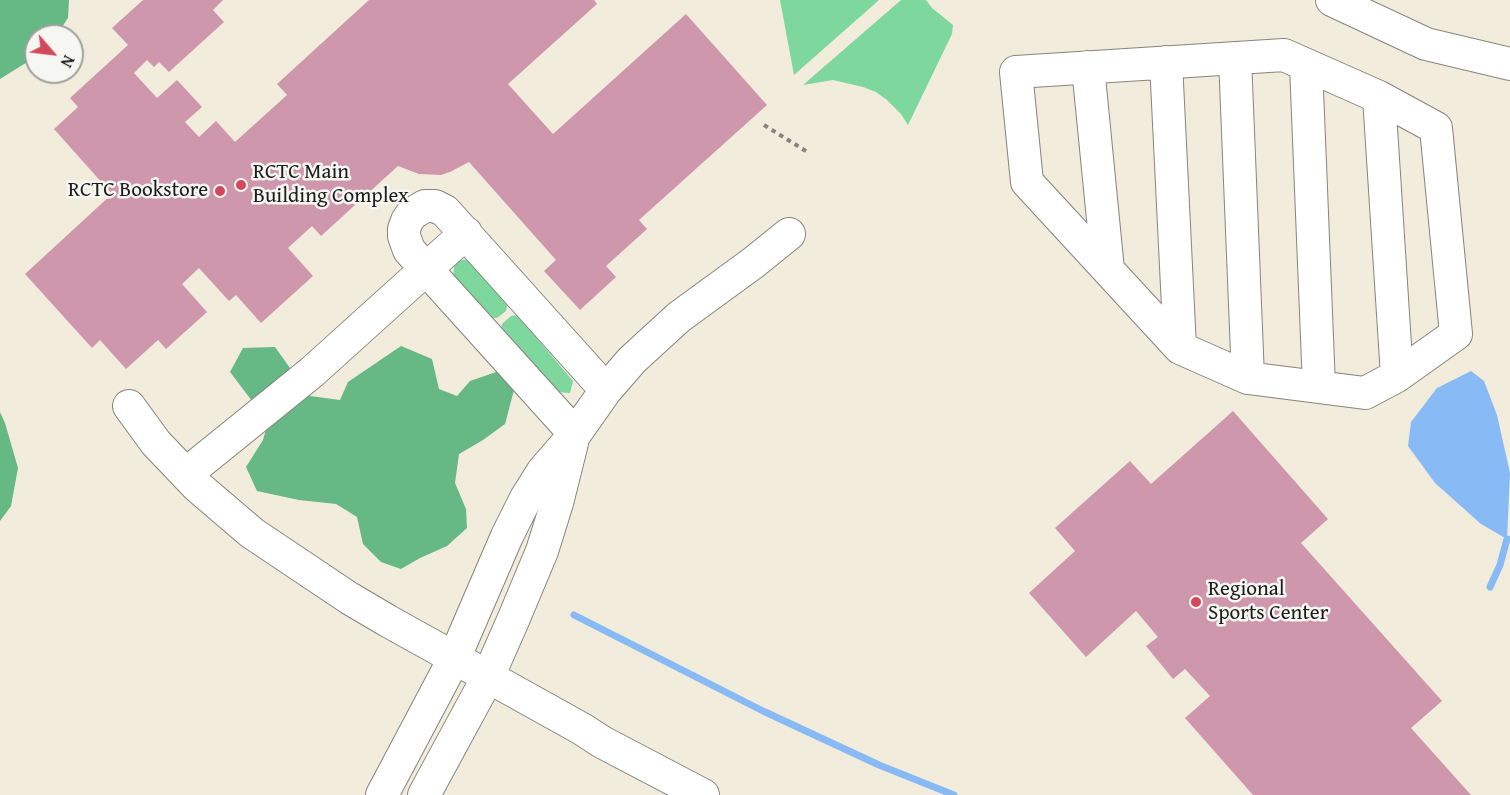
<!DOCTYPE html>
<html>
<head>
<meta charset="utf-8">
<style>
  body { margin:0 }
  #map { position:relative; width:1510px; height:795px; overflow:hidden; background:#f1ecdb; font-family:"Gentium Book Plus",serif }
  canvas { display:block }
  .north { position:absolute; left:24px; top:24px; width:60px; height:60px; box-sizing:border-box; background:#f6f6f2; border:2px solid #9f9f9c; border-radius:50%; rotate:118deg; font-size:16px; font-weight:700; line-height:24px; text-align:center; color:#1c1c1c }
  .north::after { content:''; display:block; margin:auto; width:21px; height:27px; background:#d1495b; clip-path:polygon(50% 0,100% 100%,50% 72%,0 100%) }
</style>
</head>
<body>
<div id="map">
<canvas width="1510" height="795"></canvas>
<div class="north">N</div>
</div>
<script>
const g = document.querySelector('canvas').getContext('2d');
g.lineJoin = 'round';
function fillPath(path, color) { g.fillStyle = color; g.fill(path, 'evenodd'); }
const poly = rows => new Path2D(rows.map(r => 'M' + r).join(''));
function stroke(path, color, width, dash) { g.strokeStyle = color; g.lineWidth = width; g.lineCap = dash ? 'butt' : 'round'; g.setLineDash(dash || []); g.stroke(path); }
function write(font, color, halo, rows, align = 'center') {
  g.font = font + ' "Gentium Book Plus",serif'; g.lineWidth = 5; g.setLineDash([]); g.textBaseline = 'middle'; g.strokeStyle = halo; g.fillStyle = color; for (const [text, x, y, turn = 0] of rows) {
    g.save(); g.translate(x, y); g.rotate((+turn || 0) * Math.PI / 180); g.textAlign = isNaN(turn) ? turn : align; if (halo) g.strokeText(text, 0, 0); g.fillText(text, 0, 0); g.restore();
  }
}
fillPath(poly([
  [780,0,879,0,794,75],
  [901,0,926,0,932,8,953,25,952,34,908,125,901,114,887,100,876,92,863,87,833,80,803,85],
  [469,259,507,305,506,311,497,318,491,318,453,276,455,261],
  [517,315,573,381,570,393,557,392,501,330,502,324,511,316]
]), '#7ed79c');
fillPath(poly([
  [0,0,69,0,68,18,56,36,36,36,36,54,29,61,0,79],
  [401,346,432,359,439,389,457,396,470,381,499,371,514,390,505,424,483,440,459,454,455,483,466,509,467,528,447,546,420,558,401,569,381,562,363,544,357,517,336,504,299,500,257,491,246,467,263,440,268,422,230,372,243,348,275,347,310,396,340,400,348,382],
  [0,412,5,423,18,468,11,506,0,521]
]), '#66b884');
fillPath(poly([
  [1471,371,1484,381,1497,415,1510,473,1507,539,1481,524,1435,483,1408,446,1411,422,1437,388]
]), '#88baf5');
stroke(poly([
  [1490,587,1500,565,1507,539],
  [574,615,763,711,879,765,954,795]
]), '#88baf5', 7);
fillPath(poly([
  [143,0,223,0,213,10,224,22,169,72,159,62,154,67,147,60,134,73,157,98,177,80,202,107,185,122,199,137,216,121,235,142,287,95,277,84,369,0,594,0,597,4,508,84,553,134,686,14,767,105,639,220,647,229,606,266,616,277,580,310,544,271,556,260,469,162,450,172,441,175,419,174,398,166,321,236,312,226,288,248,313,276,261,323,236,295,229,301,199,268,182,284,207,312,166,349,158,340,126,369,100,340,92,348,25,274,112,194,54,129,78,107,70,98,128,45,112,28],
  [1233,411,1328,519,1301,543,1442,701,1411,728,1471,795,1253,795,1185,718,1210,696,1185,669,1173,679,1146,646,1158,637,1136,611,1086,657,1029,593,1075,551,1055,528,1130,461,1151,484]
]), '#cf97ac');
const minor = poly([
  [1332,0,1426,44,1510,64],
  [1284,55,1379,97,1436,128,1456,334,1397,376,1365,393,1248,378,1180,348,1027,182,1016,72,1284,55],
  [1235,58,1248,378],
  [1166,62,1180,348],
  [1306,65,1319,387],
  [1088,67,1108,270],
  [1379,97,1397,376],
  [129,406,156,443,197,486,252,533,349,598,388,621,582,729,602,742,703,795],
  [575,434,409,250,404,236,404,229,407,221,411,215,418,210,425,206,435,206,445,211,606,390],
  [186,474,312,372,466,233],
  [382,795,454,659,507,536,526,498,543,471,575,434,606,390,632,360,679,317,753,263,789,234],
  [424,795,488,677,514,618,542,551,557,503,572,443]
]);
stroke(minor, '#86847c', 34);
stroke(poly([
  [764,125,809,153]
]), '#86847c', 4, [4.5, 4.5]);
stroke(minor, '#fff', 32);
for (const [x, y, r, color] of [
  [241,185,6,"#d1495b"],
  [220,191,6,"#d1495b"],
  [1196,602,6,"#d1495b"]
]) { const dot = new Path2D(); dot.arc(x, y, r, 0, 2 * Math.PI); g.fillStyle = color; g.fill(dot); stroke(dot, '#f6f6f2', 2); }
write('21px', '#1c1c1c', '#f6f6f2', [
  ["RCTC Main",253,173],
  ["Building Complex",253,197],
  ["RCTC Bookstore",208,191,"right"],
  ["Regional",1208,590],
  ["Sports Center",1208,614]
], 'left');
</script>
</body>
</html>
